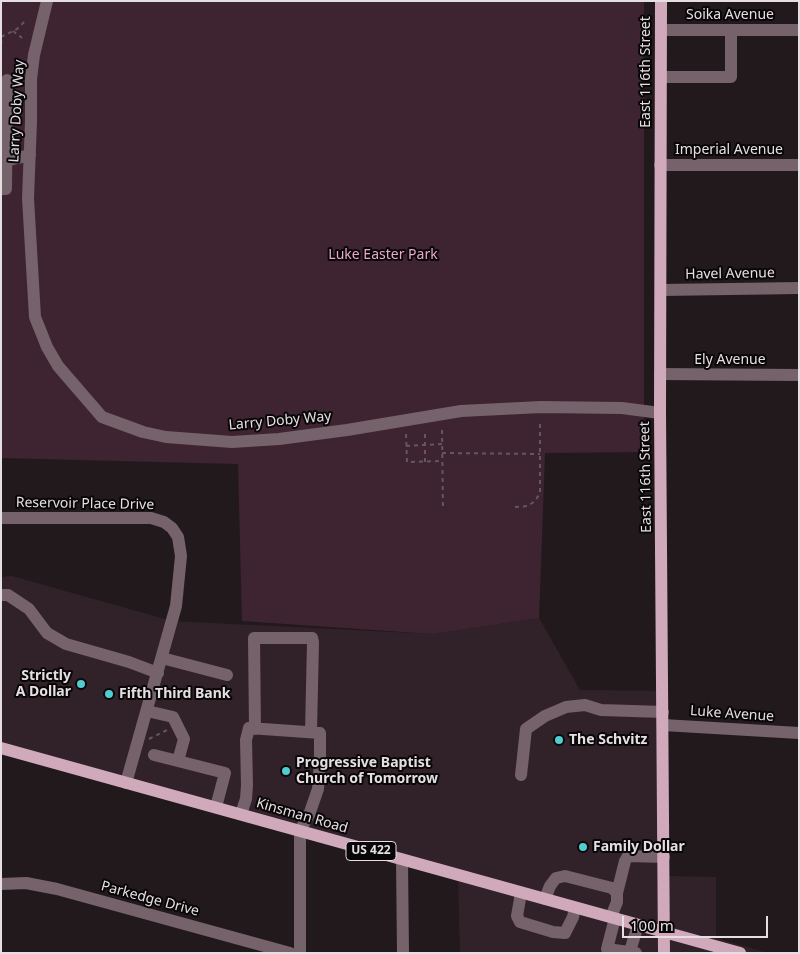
<!DOCTYPE html>
<html>
<head>
<meta charset="utf-8">
<style>
  body { margin:0 }
  #map { position:relative; width:800px; height:954px; overflow:hidden; background:#22191d; font-family:"Noto Sans",sans-serif }
  canvas { display:block }
  .frame { position:absolute; inset:0; border:2px solid #e5dfe2; pointer-events:none }
  .scale { position:absolute; left:622px; top:916px; width:146px; height:22px; box-sizing:border-box; border:2px solid #e5dfe2; border-top:0; padding-left:6px; font-size:15px; line-height:18px; white-space:nowrap; color:#e5dfe2; -webkit-text-stroke:4px #090607; paint-order:stroke }
</style>
</head>
<body>
<div id="map">
<canvas width="800" height="954"></canvas>
<div class="frame"></div>
<div class="scale">100 m</div>
</div>
<script>
const g = document.querySelector('canvas').getContext('2d');
g.lineJoin = 'round';
function fillPath(path, color) { g.fillStyle = color; g.fill(path, 'evenodd'); }
const poly = rows => new Path2D(rows.map(r => 'M' + r).join(''));
function stroke(path, color, width, dash) { g.strokeStyle = color; g.lineWidth = width; g.lineCap = dash ? 'butt' : 'round'; g.setLineDash(dash || []); g.stroke(path); }
function write(font, color, halo, rows, align = 'center') {
  g.font = font + ' "Noto Sans",sans-serif'; g.lineWidth = 4; g.setLineDash([]); g.textBaseline = 'middle'; g.strokeStyle = halo; g.fillStyle = color; for (const [text, x, y, turn = 0] of rows) {
    g.save(); g.translate(x, y); g.rotate((+turn || 0) * Math.PI / 180); g.textAlign = isNaN(turn) ? turn : align; if (halo) g.strokeText(text, 0, 0); g.fillText(text, 0, 0); g.restore();
  }
}
fillPath(poly([
  [12,576,172,621,433,634,539,618,580,690,663,691,664,876,716,877,716,938,768,953,460,953,458,875,1,748,1,577]
]), '#312229');
fillPath(poly([
  [1,1,644,1,644,452,545,453,539,618,433,634,242,621,238,464,1,458]
]), '#3e2431');
stroke(poly([
  [13,31,22,38],
  [1,37,17,29,25,21],
  [1,45,2,37],
  [442,430,443,510],
  [406,434,407,462,442,461],
  [406,446,442,444],
  [442,453,540,454],
  [425,462,425,432],
  [515,507,528,506,535,501,540,493,540,422],
  [149,739,167,730]
]), '#61595c', 2, [4, 4]);
stroke(poly([
  [47,1,34,55,31,79,31,122,28,198,35,317,47,347,58,366,102,417,143,432,166,437,232,442,279,439,347,430,461,411,541,407,622,408,660,413],
  [661,30,799,30],
  [661,77,731,77,731,30],
  [1,162,30,155],
  [660,165,799,165],
  [1,189,6,189,7,80],
  [661,290,799,288],
  [660,374,799,375],
  [1,518,151,518,164,522,172,528,178,537,181,556,176,606,126,783],
  [1,595,8,595,29,609,47,633,66,644,129,662,158,673],
  [162,658,227,675],
  [147,711,173,717,184,739,178,761,225,773,216,807],
  [663,725,799,733],
  [255,729,254,638,312,638,313,642,311,732],
  [154,755,178,761],
  [521,775,526,729,545,716,566,707,585,705,601,710,663,712],
  [241,814,246,799,247,785,246,740,249,728,320,733,320,763,318,789,309,815,300,830,300,953],
  [402,860,403,953],
  [1,884,26,883,57,889,290,953],
  [521,893,517,916,520,922,553,932,565,933,573,917,575,908],
  [617,893,625,861,628,856,664,857],
  [545,899,550,886,556,878,565,876,612,888,617,893,617,902,611,917],
  [615,918,607,949,636,953],
  [630,951,638,925]
]), '#75626b', 12);
stroke(poly([
  [661,1,660,413,664,953],
  [1,748,740,953]
]), '#d0aabb', 12);
for (const [x, y, r, color] of [
  [81,684,5,"#51ccd1"],
  [109,694,5,"#51ccd1"],
  [559,740,5,"#51ccd1"],
  [286,771,5,"#51ccd1"],
  [583,847,5,"#51ccd1"]
]) { const dot = new Path2D(); dot.arc(x, y, r, 0, 2 * Math.PI); g.fillStyle = color; g.fill(dot); stroke(dot, '#090607', 2); }
for (const [x, y, w] of [
  [371,851,50]
]) { const box = new Path2D(); box.roundRect(x - w / 2, y - 9.5, w, 19, 4); g.fillStyle = '#090607'; g.fill(box); stroke(box, '#e5dfe2', 1); }
write('bold 12px', '#e5dfe2', null, [
  ["US 422",371,851]
]);
write('14px', '#e5dfe2', '#090607', [
  ["Soika Avenue",730,15],
  ["East 116th Street",646,72,-90],
  ["Larry Doby Way",17,111,-87],
  ["Imperial Avenue",729,150],
  ["Havel Avenue",730,274,-1],
  ["Ely Avenue",730,360],
  ["Larry Doby Way",280,421,-5],
  ["East 116th Street",646,477,-91],
  ["Reservoir Place Drive",85,504,1],
  ["Luke Avenue",732,714,4],
  ["Kinsman Road",302,816,16],
  ["Parkedge Drive",150,899,15]
]);
write('14px', '#eca8c9', '#090607', [
  ["Luke Easter Park",383,255]
]);
write('bold 14px', '#e5dfe2', '#090607', [
  ["Strictly",71,676,"right"],
  ["A Dollar",71,692,"right"],
  ["Fifth Third Bank",119,694],
  ["The Schvitz",569,740],
  ["Progressive Baptist",296,763],
  ["Church of Tomorrow",296,779],
  ["Family Dollar",593,847]
], 'left');
</script>
</body>
</html>
